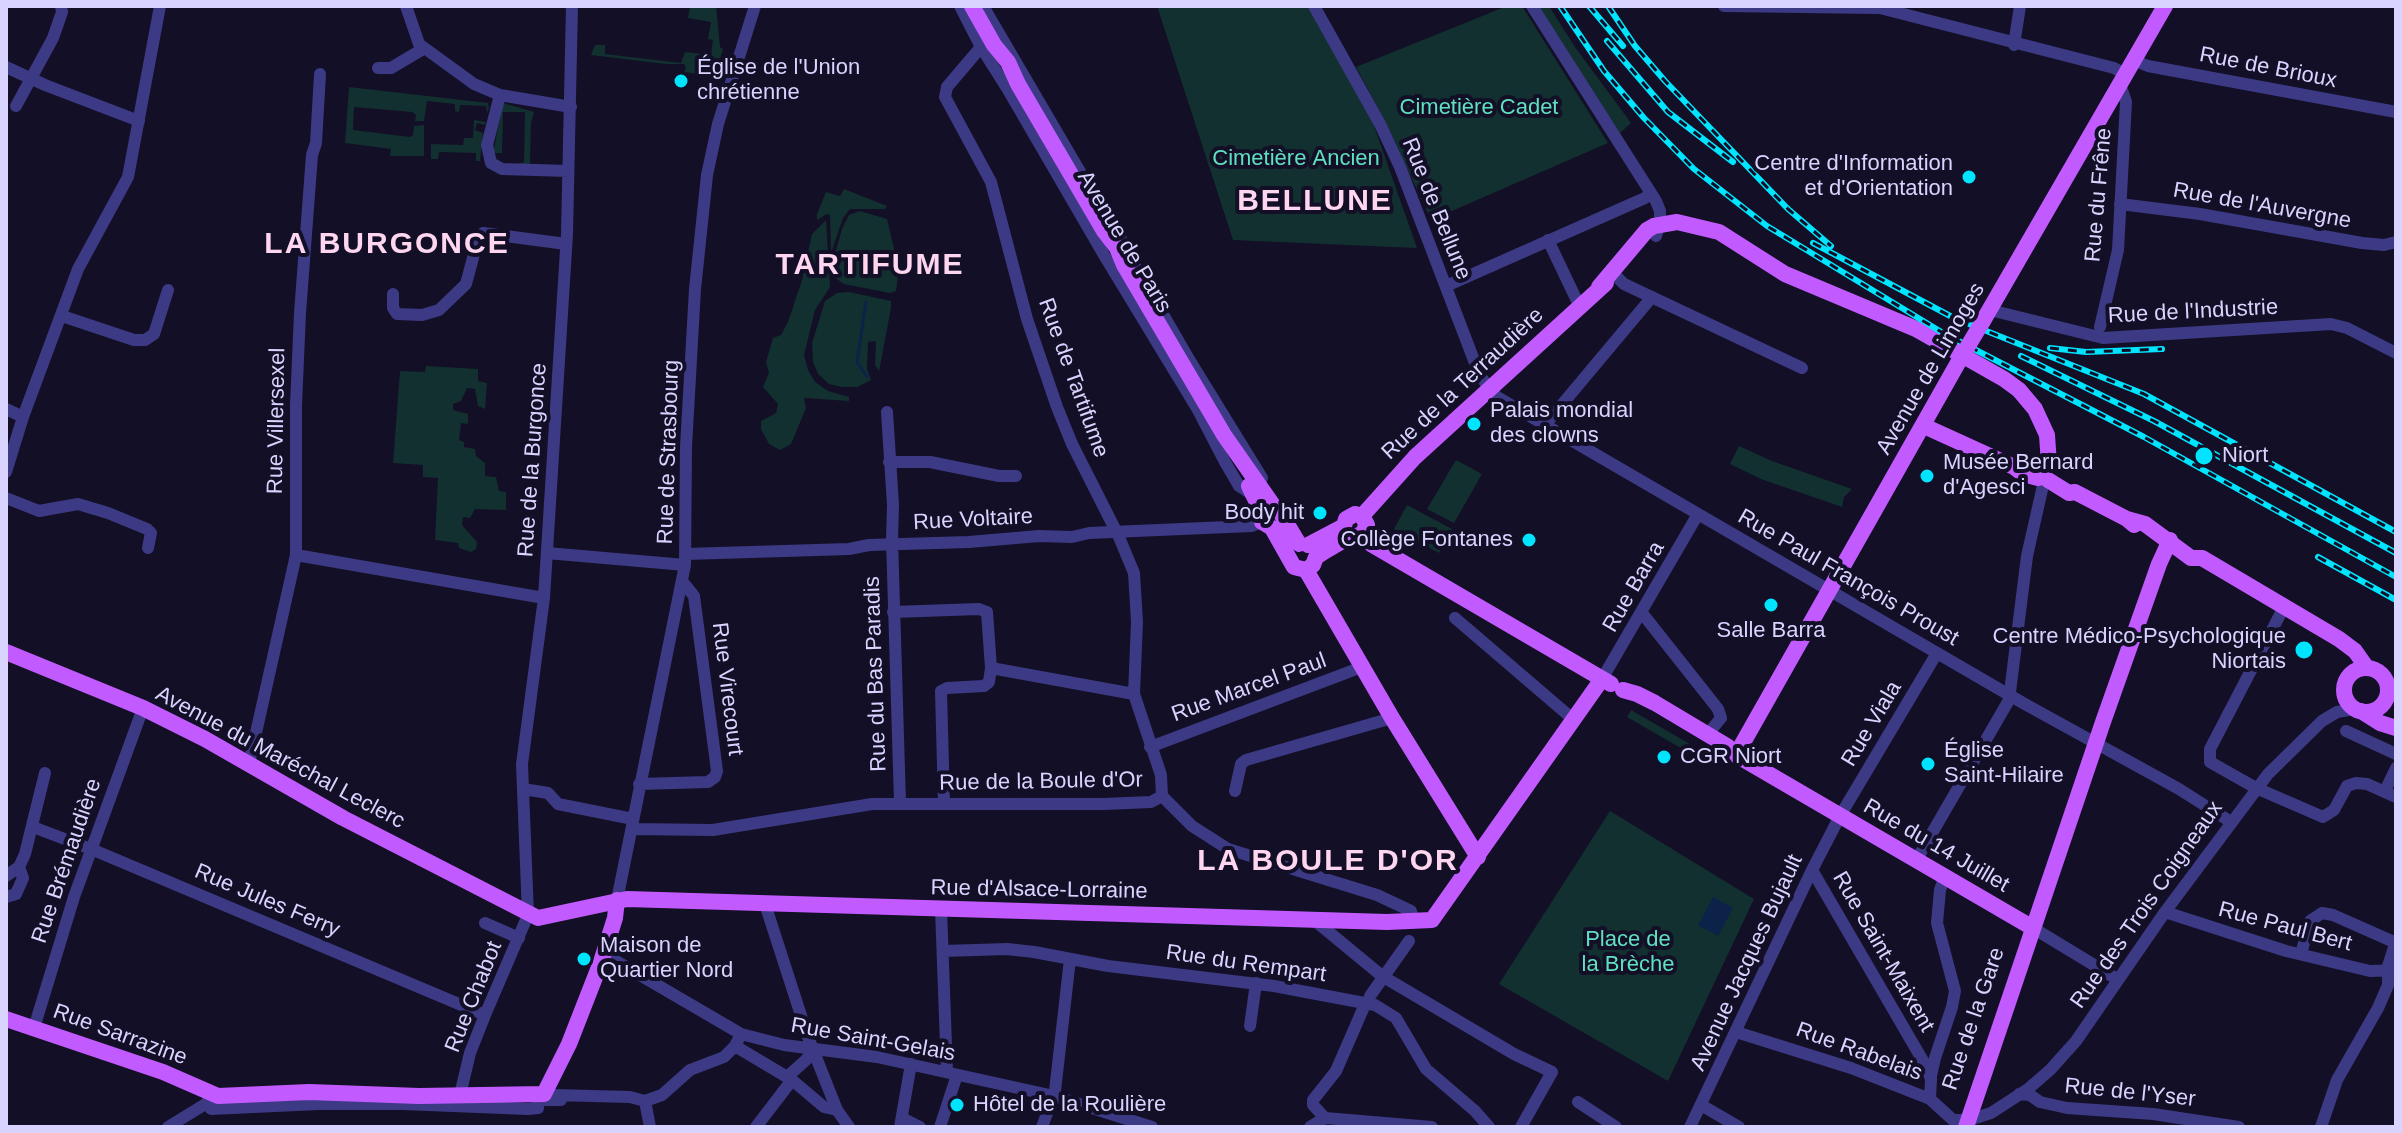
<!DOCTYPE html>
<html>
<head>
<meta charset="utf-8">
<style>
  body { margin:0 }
  #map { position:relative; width:2402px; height:1133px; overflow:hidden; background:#130f26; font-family:Arial,sans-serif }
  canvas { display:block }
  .frame { position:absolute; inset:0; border:8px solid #d9d4ff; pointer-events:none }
</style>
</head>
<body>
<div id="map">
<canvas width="2402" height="1133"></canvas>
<div class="frame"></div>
</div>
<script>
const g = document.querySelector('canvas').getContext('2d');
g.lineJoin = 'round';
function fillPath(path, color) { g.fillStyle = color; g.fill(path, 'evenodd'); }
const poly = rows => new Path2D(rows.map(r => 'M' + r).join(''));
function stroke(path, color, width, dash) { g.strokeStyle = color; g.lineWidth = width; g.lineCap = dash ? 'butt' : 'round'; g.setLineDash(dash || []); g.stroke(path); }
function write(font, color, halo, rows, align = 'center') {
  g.font = font + ' Arial,sans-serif'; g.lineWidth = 8; g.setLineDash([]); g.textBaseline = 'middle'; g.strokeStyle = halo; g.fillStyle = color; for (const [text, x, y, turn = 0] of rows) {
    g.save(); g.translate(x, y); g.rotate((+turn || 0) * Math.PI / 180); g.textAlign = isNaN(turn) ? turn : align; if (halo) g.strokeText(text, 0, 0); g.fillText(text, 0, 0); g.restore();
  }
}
fillPath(poly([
  [690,6,716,6,720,47,723,49,717,70,706,75,684,72,686,67,684,64,666,64,591,55,595,45,605,45,605,54,681,63,685,52,711,55,713,40,708,39,711,22,688,18],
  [1157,6,1308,6,1373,123,1417,248,1233,240],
  [1507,6,1522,6,1608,143,1431,220,1388,127,1356,67],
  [1538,6,1549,6,1575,47,1631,123,1619,134],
  [349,87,488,103,489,108,487,113,486,106,460,105,459,112,455,111,455,104,427,101,424,121,415,121,416,115,412,112,354,107,353,130,410,137,413,135,414,126,424,125,424,156,390,156,391,149,345,143],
  [503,103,534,112,531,123,530,164,517,164,524,162,525,112,503,112,502,153,493,153],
  [474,120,486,122,485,125,477,123,475,130,483,133,480,161,476,161,476,153,439,152,438,159,431,159,431,144,463,145,464,138,473,138],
  [844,189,887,206,885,209,850,209,843,218,831,253,830,215,827,214,817,220,817,214,826,192,840,196],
  [860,211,887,219,899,270,896,291,890,293,844,284,834,277,832,264,842,229,849,215],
  [826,220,830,287,815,310,804,355,808,370,815,382,828,391,849,397,849,401,804,398,806,408,791,444,780,450,769,444,761,429,761,421,776,413,778,404,763,387,769,373,766,362,773,338,781,335,788,322,802,280,812,234],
  [849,292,891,301,891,308,879,371,875,365,876,341,868,342,867,369,871,380,857,387,842,387,829,384,818,374,813,362,812,343,825,301,837,293],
  [426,366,478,369,478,381,487,383,485,409,478,406,475,389,467,388,461,401,453,404,453,410,468,414,468,424,461,423,459,440,464,442,464,447,475,449,476,456,485,463,485,476,496,477,499,491,506,492,506,510,475,509,470,518,463,517,462,525,477,542,476,549,471,552,459,548,458,543,435,540,438,478,423,477,423,465,393,463,400,371,425,372],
  [1739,446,1772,461,1852,489,1844,497,1842,507,1761,479,1730,464],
  [1456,460,1482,474,1454,523,1427,509],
  [1407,505,1452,529,1439,553,1394,529],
  [1631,710,1702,751,1698,758,1627,717],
  [1610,811,1754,899,1668,1081,1499,984]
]), '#12302f');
fillPath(poly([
  [1713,897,1733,908,1718,936,1698,925]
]), '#0c2248');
stroke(poly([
  [866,302,857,362,867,377]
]), '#0c2248', 3);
stroke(poly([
  [406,6,419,44,474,84,500,95,571,107],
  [960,6,981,47,1007,88,1104,255,1198,410,1225,462,1239,486,1253,495],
  [983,6,1113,228,1126,246,1131,259,1190,361,1262,478],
  [1314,6,1380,124,1400,167,1480,376,1497,397,2023,703,2179,789,2231,822],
  [1532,6,1656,201,1660,211,1660,223,1656,236],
  [1724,6,1880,8,2114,68,2125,74],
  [991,39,981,47,947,87,945,97,991,182,1027,319,1057,407,1072,444,1119,537,1134,573,1137,622,1134,694,1161,775,1162,796],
  [2014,45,2020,6],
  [2133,60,2148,66,2396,112],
  [6,67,45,85,139,121],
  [378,68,391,68,423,49],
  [500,95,487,145,491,163,502,169,568,171],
  [16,106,53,38,62,12,61,6],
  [2120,204,2200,214,2362,243,2384,245,2396,242],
  [1548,240,1579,305],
  [1616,276,1624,284,1802,368],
  [1446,286,1645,198,1651,193],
  [393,294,393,308,397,314,422,315,439,310,466,284,478,239,483,233,566,244],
  [1990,310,2103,338,2331,324,2347,328,2396,353],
  [62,316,134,340,145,340,154,334,168,290],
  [2100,327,2118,250,2126,102,2120,84],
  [6,409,23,417],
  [887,412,893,505,892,540,900,802],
  [1544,426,1652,297],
  [889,462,930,462,999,476,1016,476],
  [6,472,23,417,78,269,128,177,160,6],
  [6,498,39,511,78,504,108,513,147,529,151,533,148,548],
  [547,553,685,565],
  [686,554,849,549,869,545,969,542,1039,536,1072,537,1089,533,1251,526,1262,522],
  [296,555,544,598],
  [2284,607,2210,749,2210,762,2256,788,2323,817,2334,810,2347,786,2356,783,2367,784,2396,797],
  [893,612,979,609,987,612,991,668,989,682,984,686,947,688,941,691,944,803],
  [1642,613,1718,709,1721,718,1707,735],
  [1455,618,1574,720],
  [991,668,1134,694],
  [1602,679,1698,514],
  [2346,731,2396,754],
  [1150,747,1362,667],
  [249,764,296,555,296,405,300,313,312,155,316,143,320,74],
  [639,784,708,782,715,777,717,771,694,596,682,581],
  [523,789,548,793,558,804,633,819],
  [1235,791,1241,764,1246,760,1392,718],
  [2385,791,2396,768],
  [1162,796,1192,826,1228,849,1377,895,1411,911,1413,921],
  [33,827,91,849,485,1015],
  [632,829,713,830,872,804,1104,804,1151,802,1162,796],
  [1917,859,2009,700,2027,556,2044,481],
  [1812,870,1926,1066,1931,1079,1930,1099],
  [6,876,19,867,25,854,45,773],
  [6,897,16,894,23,878,19,867],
  [617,900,685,565,686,447,695,289,707,175,718,124,755,6],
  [765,904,808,1037,837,1110,849,1127],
  [941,909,947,1072],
  [2165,912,2286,951,2370,971,2396,970],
  [1313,919,1382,976,1514,1054,1552,1072,1521,1127],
  [485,923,519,938],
  [2033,928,2117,979],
  [943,951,1007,949,1034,952,1108,966,1274,986,1375,1005,1396,1018,1426,1069,1475,1111,1489,1127],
  [604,954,741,1034,784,1045,877,1057,1054,1096,1152,1127],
  [2301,954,2310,921,2322,913,2333,915,2394,942],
  [1370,996,1409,941],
  [1250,1026,1256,983],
  [34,1028,74,897,143,708],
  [1736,1032,1851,1068,1930,1099,1953,1120,1962,1120],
  [735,1046,787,1077],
  [1931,1076,1935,1058,1952,1007,1955,991,1937,923,1940,890,1945,876],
  [792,1080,824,1107,837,1110],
  [2019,1094,2030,1095,2040,1102,2067,1108,2153,1114,2239,1127],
  [460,1095,470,1053,485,1015,528,915,522,764,544,598,567,234,572,6],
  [554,1095,630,1097,645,1101],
  [645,1101,662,1095,690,1070,724,1057,735,1046,741,1034],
  [645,1101,650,1127],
  [1578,1102,1616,1127],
  [206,1103,211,1109,318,1104,403,1104,528,1109,538,1108,539,1100,561,1100],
  [1701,1105,1739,1127],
  [902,1118,920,1127],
  [1325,1118,1313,1105,1313,1100,1336,1071,1366,1002],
  [1325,1118,1432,1127],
  [1969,1120,1991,1113,2028,1089,2050,1070,2076,1041,2165,912,2268,774,2322,721,2337,712,2355,709],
  [168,1127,212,1100],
  [756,1127,792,1080,787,1077,807,1059,812,1048],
  [900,1127,911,1064],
  [940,1127,957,1075],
  [1042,1127,1055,1091,1070,959],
  [1310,1127,1325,1118],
  [1690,1127,1812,870,1840,816,1937,653],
  [2321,1127,2337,1080,2378,1008,2388,985,2388,966,2396,941]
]), '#3d3a85', 12);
stroke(poly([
  [972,6,994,45,1008,62,1018,84,1104,231,1117,248,1124,265,1224,435,1275,508],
  [1599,287,1647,230,1654,226,1677,222,1719,232,1785,274,1916,329,2004,379,2019,390,2035,409,2047,435,2049,464],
  [1983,321,2165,6],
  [1924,426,2014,467,2023,474,2038,478],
  [2048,480,2069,493,2075,492,2127,519,2134,525],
  [1249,486,1262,513,1262,522,1272,528,1294,567,1306,570],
  [1266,509,1278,509,1299,544],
  [1362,516,1415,457,1606,283],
  [2127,519,2145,524,2191,558,2202,558,2339,639,2355,651,2367,668],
  [1362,534,1371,544,1611,684],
  [1308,545,1344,526],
  [1306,570,1392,718,1478,857],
  [1306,570,1313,565,1316,557,1327,550,1344,540,1362,534,1367,525,1362,516,1355,514,1346,519,1344,526],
  [6,652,143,708,205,739,343,818,538,918,627,899,1387,922,1432,920,1602,679],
  '2344 690a22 22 0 1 1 44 0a22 22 0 1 1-44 0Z',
  [1623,690,1637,694,1655,703,1727,746,1736,755,2033,928],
  [2361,711,2380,723,2396,728],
  [1736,755,1959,361],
  [6,1019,163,1072,218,1096,309,1092,419,1096,544,1094,569,1044,601,962,615,918,617,900],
  [1966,1127,2103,722,2159,564,2170,540]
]), '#c25bff', 16);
const rail = poly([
  [1560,6,1604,71,1644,118,1694,169,1767,226,1943,333,2144,437,2396,577],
  [1589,6,1623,46],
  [1608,6,1635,46,1665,81,1788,209,1831,246],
  [1607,41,1668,112,1733,162],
  [1813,243,1954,318,2144,394,2396,532],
  [2050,348,2086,352,2162,349],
  [2021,356,2154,421,2396,553],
  [2318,557,2396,600]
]);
stroke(rail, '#00e5ff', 6);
stroke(rail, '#130f26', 3, [9]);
stroke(poly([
  [1959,361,1983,321]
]), '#c25bff', 16);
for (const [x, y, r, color] of [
  [681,81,8,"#00e5ff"],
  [1969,177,8,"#00e5ff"],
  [1474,424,8,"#00e5ff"],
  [2204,456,10,"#00e5ff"],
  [1927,476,8,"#00e5ff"],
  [1320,513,8,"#00e5ff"],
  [1529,540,8,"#00e5ff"],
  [1771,605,8,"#00e5ff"],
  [2304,650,10,"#00e5ff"],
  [1664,757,8,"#00e5ff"],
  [1928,764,8,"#00e5ff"],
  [584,959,8,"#00e5ff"],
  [957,1105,8,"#00e5ff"]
]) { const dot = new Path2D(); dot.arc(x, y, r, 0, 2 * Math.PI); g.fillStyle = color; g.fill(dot); stroke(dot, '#130f26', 3); }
write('22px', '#d9d4ff', '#130f26', [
  ["Église de l'Union",697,68],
  ["chrétienne",697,93],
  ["Centre d'Information",1953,164,"right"],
  ["et d'Orientation",1953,189,"right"],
  ["Palais mondial",1490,411],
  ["des clowns",1490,436],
  ["Niort",2222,456],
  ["Musée Bernard",1943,463],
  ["d'Agesci",1943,488],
  ["Body hit",1304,513,"right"],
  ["Collège Fontanes",1513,540,"right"],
  ["Salle Barra",1771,631,"center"],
  ["Centre Médico-Psychologique",2286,637,"right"],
  ["Niortais",2286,662,"right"],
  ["Église",1944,751],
  ["Saint-Hilaire",1944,776],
  ["CGR Niort",1680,757],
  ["Maison de",600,946],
  ["Quartier Nord",600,971],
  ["Hôtel de la Roulière",973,1105]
], 'left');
write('22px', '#d9d4ff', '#130f26', [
  ["Rue de Brioux",2268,68,11],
  ["Rue du Frêne",2099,195,-85],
  ["Rue de l'Auvergne",2262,206,10],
  ["Rue de Bellune",1436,209,68],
  ["Avenue de Paris",1124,242,59],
  ["Rue de l'Industrie",2193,312,-3],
  ["Avenue de Limoges",1931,369,-60],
  ["Rue de Tartifume",1073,378,70],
  ["Rue de la Terraudière",1463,384,-43],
  ["Rue Villersexel",277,421,-89],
  ["Rue de Strasbourg",669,452,-88],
  ["Rue de la Burgonce",533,460,-86],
  ["Rue Voltaire",973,520,-3],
  ["Rue Paul François Proust",1848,578,30],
  ["Rue Barra",1634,587,-60],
  ["Rue du Bas Paradis",876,674,-92],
  ["Rue Marcel Paul",1249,688,-20],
  ["Rue Virecourt",727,689,83],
  ["Rue Viala",1872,724,-59],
  ["Avenue du Maréchal Leclerc",280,758,28],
  ["Rue de la Boule d'Or",1041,782,-1],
  ["Rue du 14 Juillet",1936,846,30],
  ["Rue Brémaudière",67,861,-71],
  ["Rue d'Alsace-Lorraine",1039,890,1],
  ["Rue Jules Ferry",267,901,23],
  ["Rue des Trois Coigneaux",2147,905,-55],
  ["Rue Paul Bert",2285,927,15],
  ["Rue Saint-Maixent",1883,952,60],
  ["Avenue Jacques Bujault",1747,963,-65],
  ["Rue du Rempart",1246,964,8],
  ["Rue Chabot",474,997,-68],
  ["Rue de la Gare",1974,1019,-71],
  ["Rue Sarrazine",120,1035,20],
  ["Rue Saint-Gelais",873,1040,10],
  ["Rue Rabelais",1859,1052,20],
  ["Rue de l'Yser",2130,1093,6]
]);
write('22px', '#5fe0c0', '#130f26', [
  ["Cimetière Cadet",1479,108],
  ["Cimetière Ancien",1296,159],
  ["Place de",1628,940],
  ["la Brèche",1628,965]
]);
g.letterSpacing = '2px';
write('bold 30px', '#ffd6f0', '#130f26', [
  ["BELLUNE",1315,202],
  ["LA BURGONCE",387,245],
  ["TARTIFUME",870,266],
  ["LA BOULE D'OR",1328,862]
]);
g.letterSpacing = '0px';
</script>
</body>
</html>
